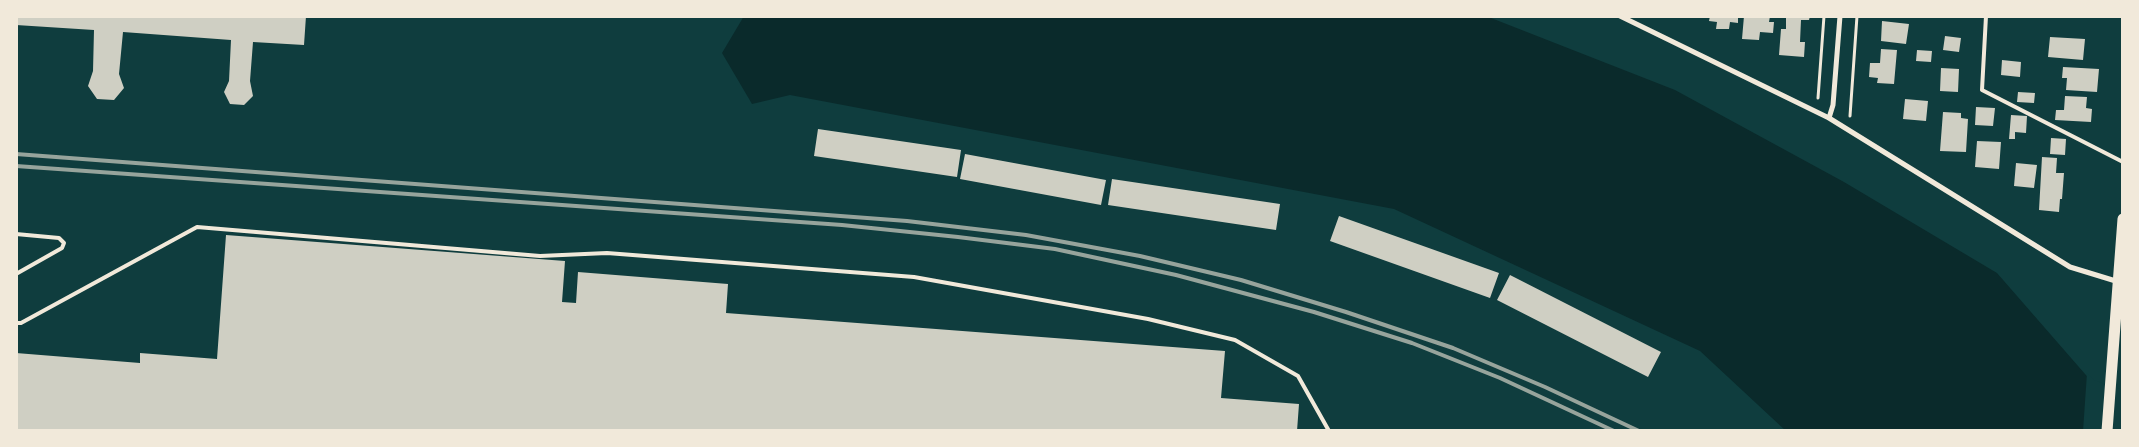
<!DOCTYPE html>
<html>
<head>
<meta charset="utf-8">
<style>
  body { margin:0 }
  #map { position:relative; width:2139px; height:447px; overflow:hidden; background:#0f3d3e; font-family:Overpass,sans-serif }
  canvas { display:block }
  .frame { position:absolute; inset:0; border:18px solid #f1e9da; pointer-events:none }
</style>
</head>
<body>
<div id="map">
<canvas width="2139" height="447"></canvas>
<div class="frame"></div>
</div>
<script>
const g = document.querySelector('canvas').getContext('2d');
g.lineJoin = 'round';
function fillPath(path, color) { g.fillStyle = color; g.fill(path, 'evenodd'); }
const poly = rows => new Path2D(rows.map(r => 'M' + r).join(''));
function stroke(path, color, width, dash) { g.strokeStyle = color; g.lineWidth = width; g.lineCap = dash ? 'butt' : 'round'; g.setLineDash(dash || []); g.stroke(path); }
fillPath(poly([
  [744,16,1486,16,1675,90,1844,182,1997,273,2092,382,2123,431,1786,431,1700,351,1394,209,790,95,752,104,722,53]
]), '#0a2a2b');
fillPath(poly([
  [2087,373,2094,380,2123,390,2123,431,2083,431]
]), '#0f3d3e');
fillPath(poly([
  [16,16,306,16,304,45,253,42,250,81,253,96,244,105,230,104,224,92,229,81,231,40,123,32,119,74,124,88,114,100,97,99,88,86,93,71,94,30,16,25],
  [1710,16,1738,16,1738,23,1730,22,1729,29,1716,29,1717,22,1709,21],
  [1744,16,1770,16,1769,22,1774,22,1773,33,1760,32,1759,40,1742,39],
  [1786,16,1810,16,1809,20,1801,20,1800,42,1805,42,1804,57,1779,55,1781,29,1786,29],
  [1882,21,1909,24,1906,44,1881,41],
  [1945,36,1961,38,1959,52,1943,50],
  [2050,37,2085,39,2083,60,2048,57],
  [1881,49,1897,50,1894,84,1877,83,1878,78,1869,77,1870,63,1880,63],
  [1917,50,1932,51,1931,62,1916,61],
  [2002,60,2021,62,2020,77,2001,75],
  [2063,67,2099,69,2097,92,2066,90,2067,78,2062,78],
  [1941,68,1959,69,1958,92,1940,91],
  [2018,92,2035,93,2034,103,2017,102],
  [2065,96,2087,97,2086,108,2092,109,2091,122,2055,120,2056,110,2064,110],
  [1905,99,1928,101,1926,121,1903,119],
  [1976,107,1995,108,1993,126,1975,125],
  [1943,112,1961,113,1961,118,1968,119,1966,152,1940,151],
  [2011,115,2027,116,2026,133,2015,132,2015,139,2009,139],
  [818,129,961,150,957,177,814,156],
  [2051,138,2066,139,2065,155,2050,154],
  [1977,141,2001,142,1999,169,1975,167],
  [965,154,1106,180,1101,205,960,179],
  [2042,157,2057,158,2056,173,2064,173,2062,199,2060,199,2059,212,2039,210],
  [2016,163,2037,165,2034,188,2014,186],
  [1112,179,1280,204,1276,230,1108,205],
  [1339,216,1499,273,1490,298,1330,241],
  [226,235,565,261,562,302,576,303,578,272,728,284,726,313,1225,351,1221,398,1299,404,1297,431,16,431,16,353,140,363,140,353,217,359],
  [1510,275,1661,352,1648,377,1497,300]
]), '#cfcfc3');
stroke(poly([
  [1818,98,1824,16],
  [1850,116,1857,16]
]), '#f1e9da', 3);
stroke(poly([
  [1986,16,1982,90,2123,162],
  [16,234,59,238,64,243,62,248,16,274],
  [16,323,21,323,197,227,540,256,607,253,914,277,1148,319,1235,340,1298,376,1329,431]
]), '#f1e9da', 4);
stroke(poly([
  [1620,16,1829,118,2070,267,2119,282],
  [1829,118,1833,105,1840,16]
]), '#f1e9da', 5);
stroke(poly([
  [2107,431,2123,219]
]), '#f1e9da', 11);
stroke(poly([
  [16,154,907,221,1026,235,1140,256,1241,280,1346,312,1453,348,1545,387,1639,431],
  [16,166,842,225,958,237,1055,249,1176,275,1314,312,1412,343,1500,378,1614,431]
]), '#97a49c', 4);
</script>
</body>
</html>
